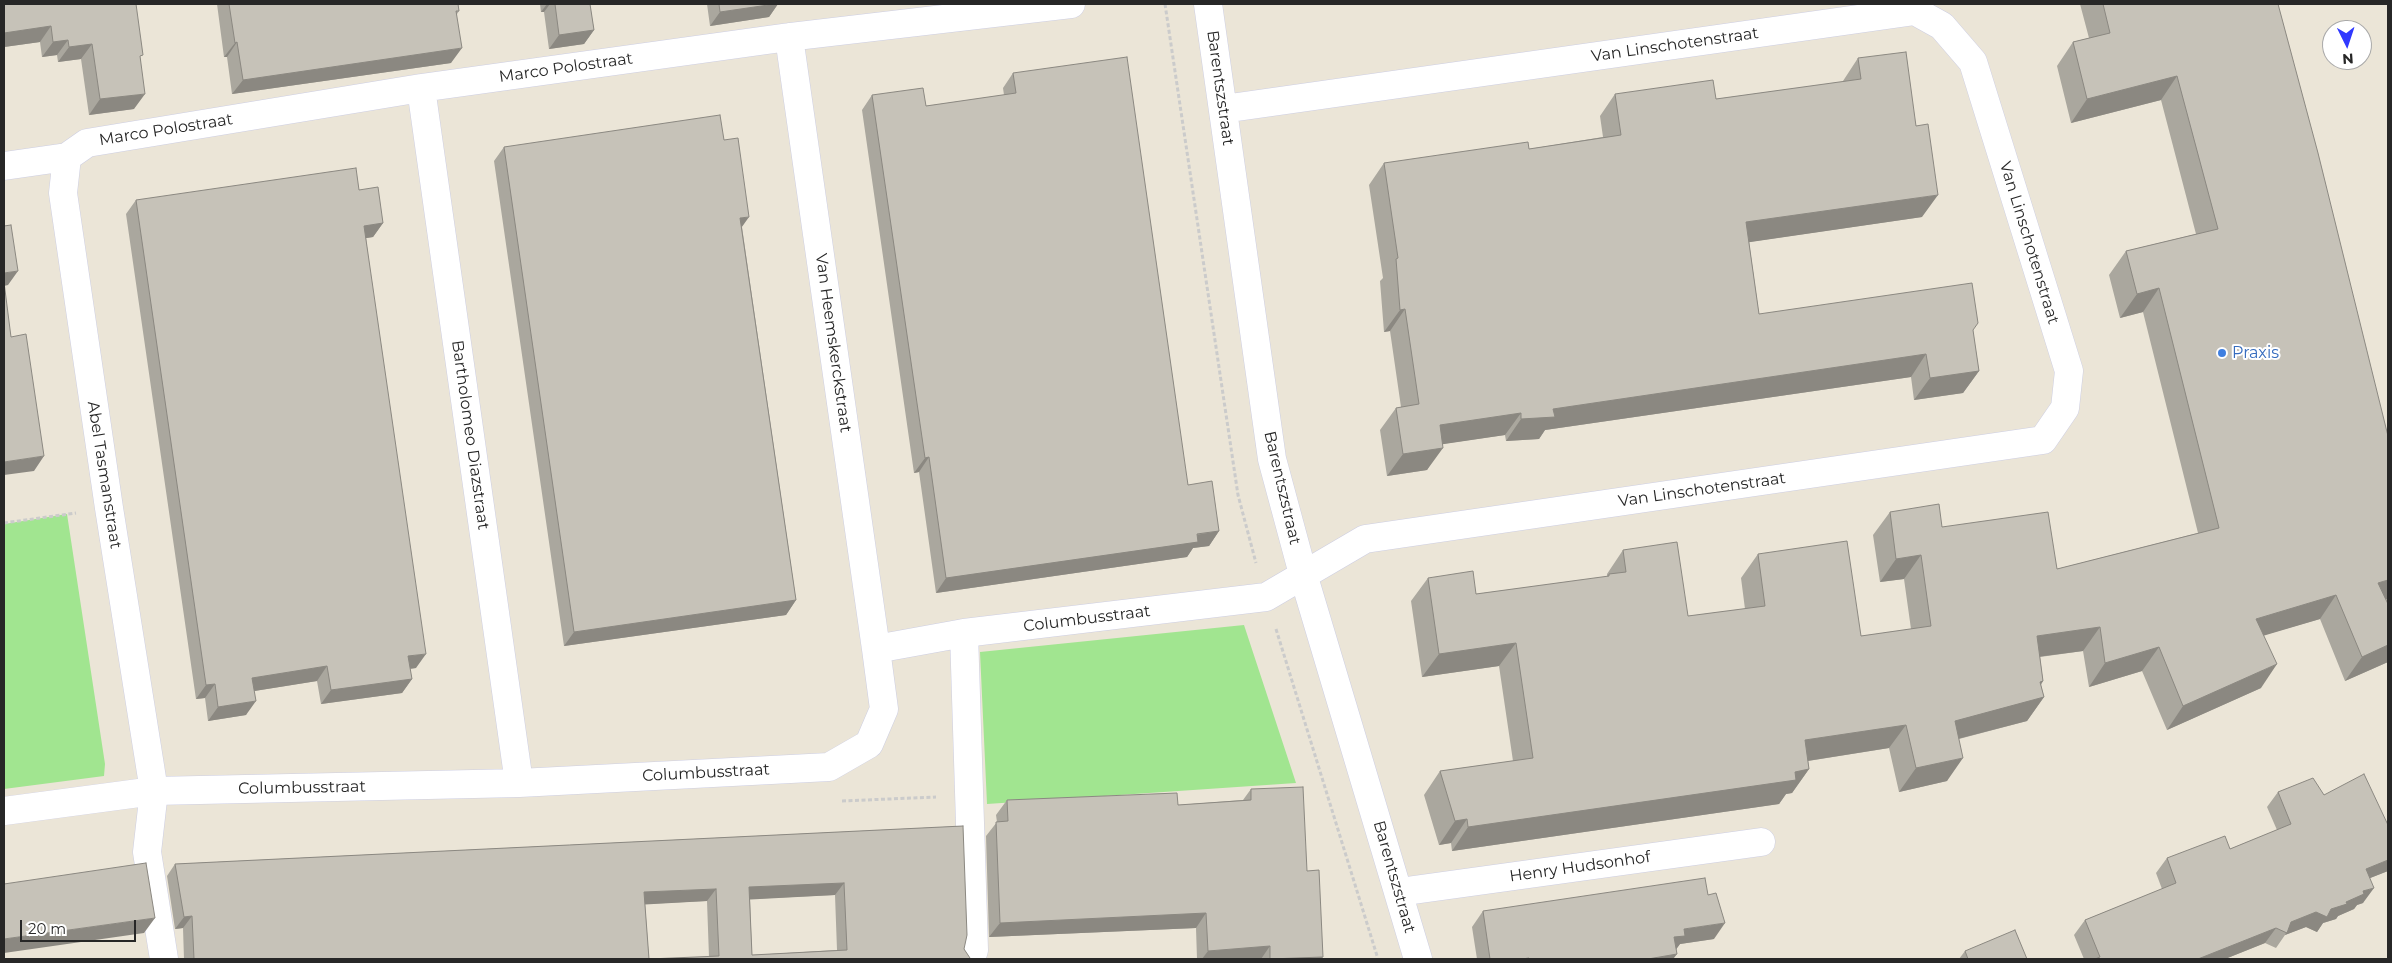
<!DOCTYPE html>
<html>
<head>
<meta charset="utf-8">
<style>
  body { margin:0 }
  #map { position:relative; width:2392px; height:963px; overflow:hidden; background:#ebe5d7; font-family:Montserrat,sans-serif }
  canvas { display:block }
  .frame { position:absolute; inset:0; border:5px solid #272727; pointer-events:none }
  .north { position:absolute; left:2322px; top:20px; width:50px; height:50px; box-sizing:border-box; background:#fff; border:1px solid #a9a9a9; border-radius:50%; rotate:176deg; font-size:14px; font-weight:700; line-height:20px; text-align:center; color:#272727 }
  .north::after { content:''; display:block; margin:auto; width:18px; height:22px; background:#3039ff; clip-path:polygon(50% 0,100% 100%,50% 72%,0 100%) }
  .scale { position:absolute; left:20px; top:920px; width:116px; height:22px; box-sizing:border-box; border:2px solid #272727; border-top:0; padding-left:6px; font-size:15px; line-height:18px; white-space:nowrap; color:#272727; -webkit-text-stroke:4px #fff; paint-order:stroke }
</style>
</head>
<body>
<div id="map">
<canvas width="2392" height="963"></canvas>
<div class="frame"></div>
<div class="north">N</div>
<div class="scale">20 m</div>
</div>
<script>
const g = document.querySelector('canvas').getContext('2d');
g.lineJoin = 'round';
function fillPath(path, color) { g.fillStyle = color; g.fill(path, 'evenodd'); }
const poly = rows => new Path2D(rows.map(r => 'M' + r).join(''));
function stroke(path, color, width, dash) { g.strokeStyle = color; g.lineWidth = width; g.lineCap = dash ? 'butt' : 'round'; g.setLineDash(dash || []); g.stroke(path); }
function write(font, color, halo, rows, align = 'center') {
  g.font = font + ' Montserrat,sans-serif'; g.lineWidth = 4; g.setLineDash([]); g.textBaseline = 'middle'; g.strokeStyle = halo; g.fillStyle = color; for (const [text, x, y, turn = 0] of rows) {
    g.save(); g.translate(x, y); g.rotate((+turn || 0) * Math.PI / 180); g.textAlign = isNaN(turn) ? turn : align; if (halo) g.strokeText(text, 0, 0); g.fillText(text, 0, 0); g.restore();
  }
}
fillPath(poly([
  [67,514,105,764,104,776,4,789,4,524],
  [1244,625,1296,783,987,804,980,652]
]), '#a1e590');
const minor = poly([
  [1208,4,1272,459,1303,574,1418,959],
  [789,37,876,649],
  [421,88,519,783],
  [67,157,63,193,109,508,154,791,147,852,164,959],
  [4,166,67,157,87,143,421,88,789,37,1071,4],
  [964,633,974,950,971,959],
  [4,811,154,791,519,783,829,767,869,744,884,709,876,649,964,633,1266,597,1365,539,2043,440,2065,408,2069,371,1973,62,1942,26,1915,11,1223,109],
  [1399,892,1761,842]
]);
stroke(minor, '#cdcee2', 29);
stroke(poly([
  [1165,4,1238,495,1256,563],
  [4,523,76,513],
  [1276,629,1378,959],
  [842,801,936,797]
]), '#cbcbcb', 3, [4, 2.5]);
stroke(minor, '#fff', 28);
fillPath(poly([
  [4,4,141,59,134,109,89,115,81,59,58,62,57,55,42,57,40,42,4,47],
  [217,4,458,4,459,11,457,14,451,63,232,94,227,57,224,57],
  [540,4,594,4,590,5,594,30,584,44,549,49,544,12,541,12],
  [707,4,778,4,769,17,710,26],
  [2080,4,2278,4,2386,600,2388,662,2345,681,2320,619,2264,635,2261,688,2167,730,2142,671,2089,687,2083,651,2040,657,2043,681,2041,685,2044,697,2027,721,1959,739,1947,781,1899,792,1889,748,1808,761,1809,769,1792,793,1786,794,1779,804,1452,851,1451,843,1439,845,1424,795,1440,771,1513,761,1499,666,1422,677,1411,601,1428,578,1476,594,1607,577,1607,574,1623,550,1688,616,1745,609,1741,578,1758,554,1861,636,1911,629,1904,579,1880,582,1873,535,1890,512,1942,527,2057,569,2198,533,2143,312,2120,318,2109,275,2126,251,2196,234,2161,100,2071,123,2057,66,2073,42,2089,38],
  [1858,58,1922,217,1749,242,1759,314,1973,331,1979,371,1963,393,1914,400,1911,377,1545,430,1539,439,1506,441,1505,435,1442,444,1427,470,1387,476,1380,430,1396,408,1401,407,1390,331,1384,332,1380,281,1383,278,1369,185,1384,163,1529,149,1603,137,1600,116,1615,94,1716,99,1843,82,1843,81],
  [1013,73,1188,485,1219,531,1209,546,1193,548,1187,557,936,593,919,472,914,473,862,110,872,95,926,106,1004,95,1003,88],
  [724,140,742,227,796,600,786,615,564,646,494,161,504,147],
  [359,190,383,223,373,237,366,238,416,668,410,669,412,679,402,693,321,704,317,681,254,691,246,715,208,721,205,698,196,699,126,214,136,200],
  [1251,789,1307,871,1321,959,1197,959,1196,928,989,937,986,836,997,822,996,815,1007,800,1178,805,1243,800],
  [2278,792,2324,795,2388,871,2370,878,2363,903,2357,905,2354,909,2338,916,2336,919,2323,923,2317,932,2306,927,2285,935,2276,948,2265,943,2225,959,2084,959,2074,935,2085,920,2162,889,2156,873,2167,858,2230,849,2277,830,2267,807],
  [963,826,964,949,969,959,184,959,183,928,175,929,167,876,175,864],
  [835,895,837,950,752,955,750,899],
  [707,901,709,957,649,959,645,904],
  [1483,911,1714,939,1680,944,1676,949,1677,954,1673,959,1477,959,1472,927],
  [1965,951,2027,959,1959,959]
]), '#aaa79e');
fillPath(poly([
  [547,4,550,4,544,12,541,12],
  [775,4,778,4,769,17,710,26,720,12],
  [51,26,40,42,4,47,4,33],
  [594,30,584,44,549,49,559,35],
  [68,40,57,55,42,57,53,42],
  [237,42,227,57,224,57,235,43],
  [92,44,81,59,58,62,69,47],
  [462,48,451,63,232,94,243,80],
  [2177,76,2161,100,2071,123,2087,99],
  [145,94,134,109,89,115,100,99],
  [1938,195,1922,217,1730,245,1746,222],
  [749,217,739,231,740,218],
  [383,223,373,237,354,240,364,226],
  [18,271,8,285,4,286,4,273],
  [2159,288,2143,312,2120,318,2137,294],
  [1405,309,1390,331,1384,332,1400,310],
  [1926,354,1911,377,1545,430,1539,439,1506,441,1521,419,1553,409],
  [1979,371,1963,393,1914,400,1930,378],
  [1521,413,1505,435,1424,447,1440,425],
  [1443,448,1427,470,1387,476,1403,454],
  [44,456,34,471,4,475,4,462],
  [929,457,919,472,914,473,925,458],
  [1219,531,1209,546,1193,548,1187,557,936,593,946,578],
  [1921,555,1904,579,1880,582,1896,559],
  [2388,580,2388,599,2362,607,2378,583],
  [2336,595,2320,619,2239,643,2256,619],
  [796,600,786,615,564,646,574,632],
  [2100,627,2083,651,2021,659,2037,636],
  [1516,643,1499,666,1422,677,1439,654],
  [2388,645,2388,662,2345,681,2362,657],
  [2159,647,2142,671,2089,687,2105,663],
  [426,654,416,668,398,670,408,656],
  [2277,664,2261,688,2167,730,2183,706],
  [327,666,317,681,242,693,252,678],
  [412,679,402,693,321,704,331,690],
  [2043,681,2029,701,2044,697,2027,721,1938,744,1955,721,2040,682],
  [215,684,205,698,196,699,206,685],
  [256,701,246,715,208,721,218,707],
  [1906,725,1889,748,1788,764,1805,740],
  [1963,758,1947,781,1899,792,1916,768],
  [1809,769,1792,793,1786,794,1779,804,1452,851,1468,827],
  [1467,819,1451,843,1439,845,1455,821],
  [2388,860,2388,871,2355,884,2366,869],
  [844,883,835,895,741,900,749,887],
  [2374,888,2363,903,2357,905,2354,909,2338,916,2336,919,2323,923,2317,932,2306,927,2285,935,2291,922,2316,912,2331,909,2346,902,2363,891],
  [716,889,707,901,636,905,644,892],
  [1206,913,1196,928,989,937,1000,923],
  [192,916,183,928,175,929,184,917],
  [155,918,144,933,4,953,4,939],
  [1725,923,1714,939,1680,944,1675,951,1674,937,1684,929],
  [2276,928,2265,943,2225,959,2198,959],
  [1270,946,1261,959,1202,959,1208,951],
  [1677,954,1673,959,1648,959],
  [1323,957,1321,959,1274,959]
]), '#8b8881');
const building = poly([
  [4,4,136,4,143,55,140,56,145,94,100,99,92,44,69,47,68,40,53,42,51,26,4,33,4,4],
  [229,4,458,4,459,11,456,11,462,48,243,80,237,42,235,43,229,4],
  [555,4,590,4,594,30,559,35,555,4],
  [719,4,775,4,720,12,719,4],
  [2103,4,2278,4,2318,153,2388,436,2388,580,2378,583,2388,604,2388,645,2362,657,2336,595,2256,619,2277,664,2183,706,2159,647,2105,663,2100,627,2037,636,2043,681,2040,682,2044,697,1955,721,1963,758,1916,768,1906,725,1805,740,1809,769,1795,772,1796,780,1468,827,1467,819,1455,821,1440,771,1533,758,1516,643,1439,654,1428,578,1473,571,1476,594,1609,576,1609,574,1626,572,1623,550,1677,542,1688,616,1765,606,1758,554,1847,541,1861,636,1931,626,1921,555,1896,559,1890,512,1939,504,1942,527,2048,512,2057,569,2219,528,2159,288,2137,294,2126,251,2218,229,2177,76,2087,99,2073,42,2110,33,2103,4],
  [1906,52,1916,126,1928,124,1938,195,1746,222,1759,314,1972,283,1978,323,1973,330,1979,371,1930,378,1926,354,1553,409,1555,417,1521,419,1521,413,1440,425,1443,448,1403,454,1396,408,1419,404,1405,309,1400,310,1396,259,1398,258,1384,163,1528,142,1529,149,1621,135,1615,94,1713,80,1716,99,1861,79,1858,58,1906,52],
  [1127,57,1188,485,1212,481,1219,531,1197,534,1198,542,946,578,929,457,925,458,872,95,923,88,926,106,1016,93,1013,73,1127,57],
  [720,115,724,140,738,138,749,217,740,218,796,600,574,632,504,147,720,115],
  [356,168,359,190,378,187,383,223,364,226,426,654,408,656,412,679,331,690,327,666,252,678,256,701,218,707,215,684,206,685,136,200,356,168],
  [11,225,18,271,4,273,4,226,11,225],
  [4,282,11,337,26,334,44,456,4,462,4,282],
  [2364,774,2388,825,2388,860,2366,869,2374,888,2363,891,2364,894,2346,902,2347,904,2331,909,2327,917,2316,912,2291,922,2287,933,2276,928,2198,959,2095,959,2100,957,2085,920,2176,883,2167,858,2225,836,2230,849,2291,824,2278,792,2313,778,2324,795,2364,774],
  [1303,787,1307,871,1319,870,1323,957,1270,959,1270,946,1208,951,1206,913,1000,923,996,822,1008,821,1007,800,1177,793,1178,805,1251,800,1251,789,1303,787],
  [963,826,967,935,964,949,970,958,969,959,194,959,192,916,184,917,175,864,963,826],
  [844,883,847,950,752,955,749,887,844,883],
  [716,889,719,956,649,959,644,892,716,889],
  [146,863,155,918,4,939,4,884,146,863],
  [1705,878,1708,895,1716,893,1725,923,1684,929,1685,936,1674,937,1677,954,1648,959,1529,959,1529,958,1522,959,1490,959,1483,911,1705,878],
  [2015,930,2027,959,1968,959,1965,951,2015,930]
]);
fillPath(building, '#c6c2b8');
stroke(building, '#8b8881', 1);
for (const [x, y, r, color] of [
  [2222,353,5,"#3f7fe0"]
]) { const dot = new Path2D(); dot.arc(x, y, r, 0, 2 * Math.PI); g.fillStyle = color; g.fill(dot); stroke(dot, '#fff', 2); }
write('16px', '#272727', '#fff', [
  ["Van Linschotenstraat",1675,45,-8],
  ["Marco Polostraat",566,68,-8],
  ["Barentszstraat",1220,88,82],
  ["Marco Polostraat",166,130,-9],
  ["Van Linschotenstraat",2029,243,73],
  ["Van Heemskerckstraat",833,343,82],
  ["Bartholomeo Diazstraat",470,435,82],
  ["Abel Tasmanstraat",104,475,81],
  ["Barentszstraat",1282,488,77],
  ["Van Linschotenstraat",1702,490,-8],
  ["Columbusstraat",1087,619,-7],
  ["Columbusstraat",706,773,-3],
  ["Columbusstraat",302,788,-1],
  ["Henry Hudsonhof",1580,867,-8],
  ["Barentszstraat",1394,877,74]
]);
write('16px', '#366cbe', '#fff', [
  ["Praxis",2232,353]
], 'left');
</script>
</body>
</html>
